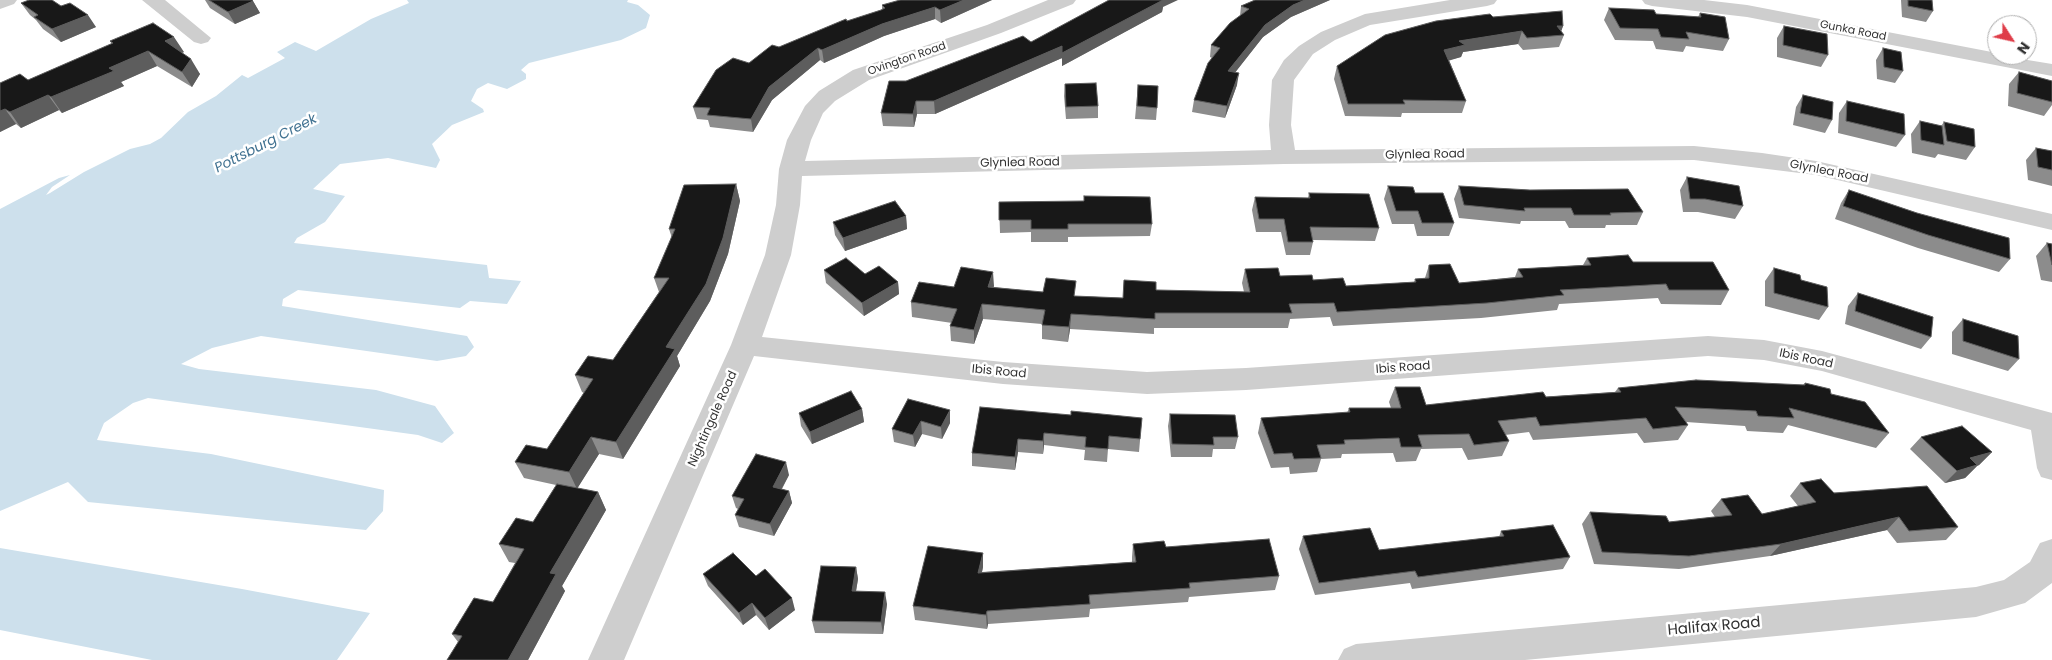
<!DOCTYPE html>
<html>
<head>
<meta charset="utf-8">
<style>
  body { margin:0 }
  #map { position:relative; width:2052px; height:660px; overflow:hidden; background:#fff; font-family:Poppins,sans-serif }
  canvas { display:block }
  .north { position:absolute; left:1987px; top:15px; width:50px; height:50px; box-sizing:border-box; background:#fff; border:1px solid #adadad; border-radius:50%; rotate:125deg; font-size:14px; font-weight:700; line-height:20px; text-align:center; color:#313131 }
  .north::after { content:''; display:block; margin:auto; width:18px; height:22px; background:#df3c48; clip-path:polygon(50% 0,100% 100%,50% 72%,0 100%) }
</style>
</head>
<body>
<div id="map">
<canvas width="2052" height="660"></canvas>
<div class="north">N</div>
</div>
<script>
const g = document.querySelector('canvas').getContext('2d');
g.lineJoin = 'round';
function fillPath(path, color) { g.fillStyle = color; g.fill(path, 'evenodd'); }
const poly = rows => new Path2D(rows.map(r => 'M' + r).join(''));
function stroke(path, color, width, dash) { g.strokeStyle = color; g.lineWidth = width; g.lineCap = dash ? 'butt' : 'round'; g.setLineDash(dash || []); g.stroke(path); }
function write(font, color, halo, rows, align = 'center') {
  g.font = font + ' Poppins,sans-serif'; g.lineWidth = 5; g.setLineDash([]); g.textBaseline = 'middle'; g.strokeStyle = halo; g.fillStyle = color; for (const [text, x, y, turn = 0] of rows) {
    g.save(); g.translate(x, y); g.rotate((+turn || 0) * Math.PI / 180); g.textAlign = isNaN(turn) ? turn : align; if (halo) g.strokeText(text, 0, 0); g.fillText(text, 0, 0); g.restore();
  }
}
fillPath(poly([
  [407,0,628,0,627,2,638,5,650,15,646,28,621,40,529,63,521,70,526,74,526,79,507,89,488,83,477,89,471,101,483,109,484,112,452,125,432,144,440,160,436,168,388,158,340,164,313,189,345,196,325,222,297,238,294,243,487,265,489,278,521,281,507,304,470,301,460,308,298,290,283,299,282,306,467,336,474,347,466,356,437,361,261,336,212,348,181,364,199,369,376,390,435,406,454,433,442,443,418,435,148,398,133,403,104,423,97,440,211,454,384,490,383,511,366,530,88,502,68,482,0,511,0,209,59,178,70,175,52,187,46,195,50,193,84,172,130,149,150,144,161,138,188,112,216,96,242,75,248,78,285,58,277,52,295,42,316,51,371,19,409,3],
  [0,548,242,589,370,613,337,660,152,660,0,630]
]), '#cde0ec');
fillPath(poly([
  [0,0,17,0,14,4,0,9,0,0],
  [142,0,165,0,211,38,208,42,201,44,194,42,142,0],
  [1048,0,1076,0,1073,4,1001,33,869,80,835,101,823,113,811,140,805,161,1271,150,1269,125,1272,80,1284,60,1299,46,1321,32,1365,14,1450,0,1497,0,1494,4,1487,6,1370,25,1335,40,1313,54,1294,80,1291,125,1295,150,1694,146,1762,153,1816,161,2052,214,2052,230,1816,175,1694,160,1284,164,802,176,800,205,791,255,762,337,1003,362,1147,372,1246,368,1708,336,1764,340,1822,351,2052,413,2052,480,2041,477,2037,468,2031,430,1822,371,1764,360,1708,356,1246,390,1147,394,1003,384,754,356,624,660,588,660,731,345,765,255,776,205,779,169,787,140,805,106,819,91,853,70,987,25,1048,0],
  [1642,0,1704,0,1747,5,1997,53,1997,55,2052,64,2052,76,1747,17,1652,6,1645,4,1642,0],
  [2052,539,2052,583,2025,603,1976,617,1525,660,1338,660,1344,649,1356,644,1976,587,2004,580,2030,562,2040,543,2052,539]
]), '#cecece');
fillPath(poly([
  [205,0,252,0,253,1,260,13,235,24,210,8],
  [992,0,941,23,935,19,884,36,824,63,820,60,772,100,753,132,710,127,708,120,697,119,693,107,749,63,779,47,847,21,882,10,882,5],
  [1255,0,1330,0,1291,17,1263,37,1235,72,1237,85,1225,118,1192,112,1194,100,1212,58,1210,57,1211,45,1240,16,1241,6],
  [1901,0,1932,0,1933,11,1926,22,1902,17],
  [21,3,61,6,96,27,61,42,43,29,36,20,30,15],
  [1163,7,1162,12,1062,66,1062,58,935,114,917,114,914,127,883,126,881,113,1031,42],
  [1609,8,1656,14,1698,17,1700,13,1729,39,1723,51,1686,46,1683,52,1656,49,1653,41,1615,40,1604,20],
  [1493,17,1563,26,1561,31,1564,35,1559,47,1523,50,1518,44,1463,52,1461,57,1449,60,1466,101,1462,113,1402,113,1401,117,1345,116,1334,79,1337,66],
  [1784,26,1828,55,1821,67,1777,57,1777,38],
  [110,41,184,52,182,53,200,74,192,87,157,66,121,82,124,86,62,113,59,110,21,128,16,124,0,132,0,83,28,80,112,44],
  [1883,48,1903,71,1895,83,1877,79,1876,60],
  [2019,72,2052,81,2052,105,2044,116,2008,106,2009,84],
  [1065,84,1098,106,1098,118,1066,119,1064,96],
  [1138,85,1157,108,1156,120,1135,119],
  [1803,95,1832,120,1825,133,1793,125,1796,107],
  [1847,101,1905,135,1896,147,1838,133,1839,113],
  [1920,121,1941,126,1944,122,1975,147,1966,160,1938,154,1935,158,1912,153,1911,134],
  [2036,148,2052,151,2052,186,2028,180,2026,160],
  [1687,177,1743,206,1735,219,1698,212,1683,212,1680,190],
  [736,184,740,201,728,254,710,301,677,356,680,366,623,459,599,454,577,488,598,492,606,510,562,586,565,591,528,660,447,660,458,642,452,634,493,602,515,563,509,562,499,544,533,522,556,485,524,478,515,462,547,449,584,393,582,392,575,375,613,360,659,292,654,278,672,238,669,229],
  [1388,186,1415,193,1454,223,1449,236,1417,236,1414,224,1392,224,1384,199],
  [1459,186,1643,212,1637,225,1606,225,1605,228,1569,228,1565,221,1521,221,1520,224,1459,218,1454,199],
  [1849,190,2010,259,1999,272,1918,248,1835,219,1841,203],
  [1309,193,1379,228,1375,241,1313,240,1313,242,1310,255,1286,255,1281,232,1256,232,1252,210,1255,197,1308,198],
  [999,202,1152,224,1150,236,1068,237,1068,242,1031,242,1031,232,1000,233],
  [906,216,907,229,845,251,835,235,833,222],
  [2047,243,2052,244,2052,282,2041,280,2036,256],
  [1587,258,1633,262,1729,290,1721,305,1661,304,1658,298,1559,304,1557,310,1481,318,1333,326,1330,317,1290,319,1288,328,1154,328,1154,334,1070,329,1068,342,1042,339,1042,324,983,319,974,344,951,341,950,326,952,323,912,317,911,302,954,287,994,286,993,287,1075,296,1123,298,1124,280,1156,290,1244,292,1242,283,1245,269,1280,276,1313,280,1346,286,1414,282,1415,279,1425,278,1429,265,1459,283,1515,277,1518,269,1583,265],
  [1774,268,1801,280,1828,307,1819,320,1765,306,1765,281],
  [824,270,865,274,898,282,899,294,864,316,826,283],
  [1858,293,1931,337,1921,349,1845,324,1848,306],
  [1963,319,2019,359,2008,371,1952,354,1952,332],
  [1805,383,1831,394,1889,433,1876,448,1788,425,1783,433,1747,431,1745,426,1686,422,1688,425,1678,440,1644,443,1637,433,1533,440,1529,432,1505,435,1509,441,1502,456,1468,460,1462,448,1421,449,1416,461,1396,462,1393,453,1342,454,1341,458,1321,459,1317,472,1290,474,1289,467,1271,468,1258,433,1261,418,1347,413,1349,408,1391,408,1389,402,1395,387,1426,405,1615,392,1618,388,1803,385],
  [908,399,950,423,942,439,922,434,915,447,894,442,892,429],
  [862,409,864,422,812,444,801,426,799,413],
  [1170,414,1238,437,1235,449,1213,449,1212,457,1171,457,1168,426],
  [1071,415,1142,418,1139,452,1108,449,1107,462,1084,460,1085,450,1044,445,1043,454,1018,452,1015,470,972,466,972,453],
  [1921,437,1992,452,1979,465,1977,466,1965,478,1945,483,1910,449],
  [789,475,782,489,789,491,792,503,774,536,739,527,735,515,738,509,736,508,732,496],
  [1800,483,1958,527,1946,540,1897,543,1887,530,1770,556,1679,569,1594,564,1582,524,1590,512,1669,522,1715,517,1711,511,1721,499,1762,514,1798,506,1790,496],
  [1501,531,1570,557,1563,569,1412,589,1410,583,1315,595,1299,549,1303,536,1379,550,1499,537],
  [1133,544,1166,547,1279,576,1275,590,1189,597,1188,602,1090,609,1089,617,988,624,987,629,915,620,913,606,983,553,983,567,982,572,1132,562,1132,557],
  [856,567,858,579,856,591,887,604,883,634,815,633,812,621],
  [703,574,756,576,795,610,769,630,756,615,743,625,708,586]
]), '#8c8c8c');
fillPath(poly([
  [964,0,992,0,941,23,940,10],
  [1159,0,1178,0,1163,7,1162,12,1062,66,1062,53],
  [1305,0,1330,0,1291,17,1263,37,1227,83,1228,71,1265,25,1293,5],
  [253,1,260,13,235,24,228,12],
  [935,7,935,19,884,36,824,63,822,50,882,24],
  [88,15,96,27,61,42,52,29],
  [1557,26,1563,26,1560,35],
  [1522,31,1518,44,1463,52,1461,57,1441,63,1444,50,1459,41],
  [174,37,184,52,174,56,165,41],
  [1062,46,1062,58,935,114,934,101],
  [818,48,820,60,772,100,753,132,751,119,769,87],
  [148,51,157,66,121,82,124,86,62,113,51,97,109,68],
  [191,59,200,74,192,87,182,72],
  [1239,73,1237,85,1225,118,1227,106],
  [48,95,59,110,21,128,10,112],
  [916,101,917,114,914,127,913,114],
  [5,109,16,124,0,132,0,111],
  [736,184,740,201,728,254,710,301,677,356,680,366,623,459,616,442,666,347],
  [906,216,907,229,845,251,843,238],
  [993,272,994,286,989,301,988,287],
  [898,282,899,294,864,316,862,303],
  [982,304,983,319,974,344,974,330],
  [1071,314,1070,329,1068,342,1069,327],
  [862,409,864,422,812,444,810,432],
  [950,410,950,423,942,439,941,427],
  [921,421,922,434,915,447,913,435],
  [1044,433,1044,445,1043,454,1043,441],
  [591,437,599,454,577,489,569,472],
  [1018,439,1018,452,1015,470,1015,457],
  [1992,452,1979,465,1977,466,1965,478,1945,483,1970,458],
  [786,462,789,475,776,499,773,487],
  [789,491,792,503,774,536,770,524],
  [598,492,606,510,562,586,565,591,528,660,508,660,550,573],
  [1899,517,1887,530,1770,556,1781,544],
  [983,553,983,567,979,586,978,573],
  [856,567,858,579,854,603,852,591],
  [885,592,887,604,883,634,881,622],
  [792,598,795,610,769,630,765,618],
  [752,603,756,615,743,625,739,613],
  [987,611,988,624,987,629,986,615]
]), '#5d5d5d');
const building = poly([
  [29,0,52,0,61,6,70,3,88,15,52,29,34,17,38,15,21,3,29,0],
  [209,0,252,0,253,1,228,12,209,0],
  [900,0,964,0,940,10,935,7,882,24,822,50,818,48,769,87,751,119,707,115,710,108,693,107,716,70,733,58,749,63,772,45,779,47,846,19,847,21,881,10,885,8,882,5,900,0],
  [1109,0,1163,0,1062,53,1062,46,934,101,916,101,913,114,881,113,889,81,906,81,1023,36,1031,42,1109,0],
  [1255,0,1305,0,1293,5,1265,25,1228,71,1239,73,1227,106,1194,100,1208,63,1220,48,1211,45,1230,23,1249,9,1241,6,1255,0],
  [1908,0,1932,0,1933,11,1908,6,1908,0],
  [1609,8,1654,10,1656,14,1701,17,1700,13,1725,17,1729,39,1686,32,1689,39,1661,37,1658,29,1620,28,1609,8],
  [1562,11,1563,26,1557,26,1564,35,1527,38,1522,31,1459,41,1465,45,1444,50,1466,101,1403,100,1405,104,1348,104,1337,66,1385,35,1436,21,1490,14,1493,17,1562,11],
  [153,23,174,37,165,41,191,59,182,72,148,51,109,68,114,71,51,97,48,95,10,112,5,109,0,111,0,83,20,74,28,80,113,43,110,41,153,23],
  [1784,26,1827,34,1828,55,1783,45,1784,26],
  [1883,48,1901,52,1903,71,1884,67,1883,48],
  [2019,72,2052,81,2052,102,2017,93,2019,72],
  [1096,83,1098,106,1066,107,1065,84,1096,83],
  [1138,85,1158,86,1157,108,1137,106,1138,85],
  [1803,95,1833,102,1832,120,1800,113,1803,95],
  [1847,101,1904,114,1905,135,1846,121,1847,101],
  [1920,121,1942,126,1944,145,1921,140,1920,121],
  [1944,122,1974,129,1975,147,1947,141,1944,122],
  [2036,148,2052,151,2052,170,2038,167,2036,148],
  [1687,177,1739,186,1743,206,1705,199,1690,199,1687,177],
  [736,184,723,238,706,284,666,347,675,349,616,442,591,437,569,472,515,462,526,445,547,449,593,379,575,375,588,356,613,360,669,278,654,278,675,229,669,229,684,185,736,184],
  [1388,186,1413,187,1415,193,1443,193,1454,223,1422,223,1418,211,1396,211,1388,186],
  [1459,186,1530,190,1628,189,1643,212,1610,213,1611,215,1574,215,1571,208,1524,208,1525,211,1464,205,1459,186],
  [1849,190,1917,213,2009,238,2010,259,1928,235,1843,206,1849,190],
  [1309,193,1369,194,1379,228,1310,227,1313,242,1288,242,1284,219,1259,219,1255,197,1310,198,1309,193],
  [1084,196,1150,197,1152,224,1068,224,1068,229,1031,229,1031,220,999,220,999,202,1084,201,1084,196],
  [895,201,906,216,843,238,833,222,895,201],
  [2047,243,2052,244,2052,265,2047,243],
  [1628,255,1633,262,1713,262,1729,290,1669,290,1666,284,1560,290,1564,295,1487,303,1337,312,1334,303,1289,304,1292,313,1155,313,1155,319,1071,314,1069,327,1042,325,1045,310,982,304,974,330,950,326,957,309,911,302,919,282,954,287,961,267,993,272,988,287,1043,292,1046,278,1076,281,1074,296,1123,298,1124,280,1156,282,1156,290,1250,292,1245,269,1278,268,1280,276,1312,275,1313,280,1343,278,1346,286,1416,282,1415,279,1429,278,1429,265,1450,264,1459,283,1523,277,1518,269,1591,265,1587,258,1628,255],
  [846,258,865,274,879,266,898,282,862,303,824,270,846,258],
  [1774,268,1800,275,1801,280,1827,287,1828,307,1774,293,1774,268],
  [1858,293,1933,317,1931,337,1855,311,1858,293],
  [1963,319,2018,336,2019,359,1963,341,1963,319],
  [1696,380,1805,385,1805,383,1830,389,1831,394,1865,402,1889,433,1789,408,1794,418,1758,416,1756,411,1675,407,1688,425,1653,429,1646,418,1540,426,1536,417,1498,421,1509,441,1474,445,1469,434,1418,435,1422,447,1401,447,1399,438,1344,440,1345,444,1317,445,1321,458,1294,459,1292,453,1274,454,1261,418,1350,412,1349,408,1401,408,1395,387,1420,387,1426,405,1543,392,1546,397,1621,392,1618,388,1696,380],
  [851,391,862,409,810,432,799,413,851,391],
  [908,399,950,410,941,427,921,421,913,435,892,429,908,399],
  [980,407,1071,415,1071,411,1142,418,1140,439,1109,436,1108,449,1085,447,1086,437,1044,433,1043,441,1018,439,1015,457,972,453,980,407],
  [1170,414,1235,415,1238,437,1213,437,1214,445,1172,444,1170,414],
  [1962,426,1992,452,1970,458,1977,465,1957,471,1921,437,1962,426],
  [756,454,786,462,773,487,789,491,770,524,735,515,744,499,732,496,756,454],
  [1821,479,1834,493,1927,486,1958,527,1909,531,1899,517,1781,544,1689,556,1602,552,1590,512,1666,516,1669,522,1732,515,1721,499,1748,495,1762,514,1816,502,1800,483,1821,479],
  [557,484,598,492,550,573,556,574,508,660,447,660,462,636,452,634,474,598,493,602,524,549,499,544,516,518,533,522,557,484],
  [1553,525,1570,557,1418,577,1415,571,1319,583,1303,536,1370,528,1379,550,1504,536,1501,531,1553,525],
  [1269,539,1279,576,1189,583,1190,588,1089,595,1090,604,987,611,986,615,913,606,928,546,983,553,978,573,1136,562,1133,544,1164,541,1166,547,1269,539],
  [733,553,756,576,765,569,792,598,765,618,752,603,739,613,703,574,733,553],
  [821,566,856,567,852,591,885,592,881,622,812,621,821,566]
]);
fillPath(building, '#181818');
stroke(building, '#5d5d5d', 1);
write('11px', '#313131', '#fff', [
  ["Gunka Road",1853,31,11],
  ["Ovington Road",907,59,-19]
]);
write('12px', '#313131', '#fff', [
  ["Glynlea Road",1425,155,-1],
  ["Glynlea Road",1020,163,-1],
  ["Glynlea Road",1829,172,11],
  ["Ibis Road",1806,359,12],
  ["Ibis Road",1403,368,-4],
  ["Ibis Road",999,372,5],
  ["Nightingale Road",713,419,-66]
]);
write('italic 14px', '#417291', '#fff', [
  ["Pottsburg Creek",266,144,-27]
]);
write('15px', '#313131', '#fff', [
  ["Halifax Road",1714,627,-5]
]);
</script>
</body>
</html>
